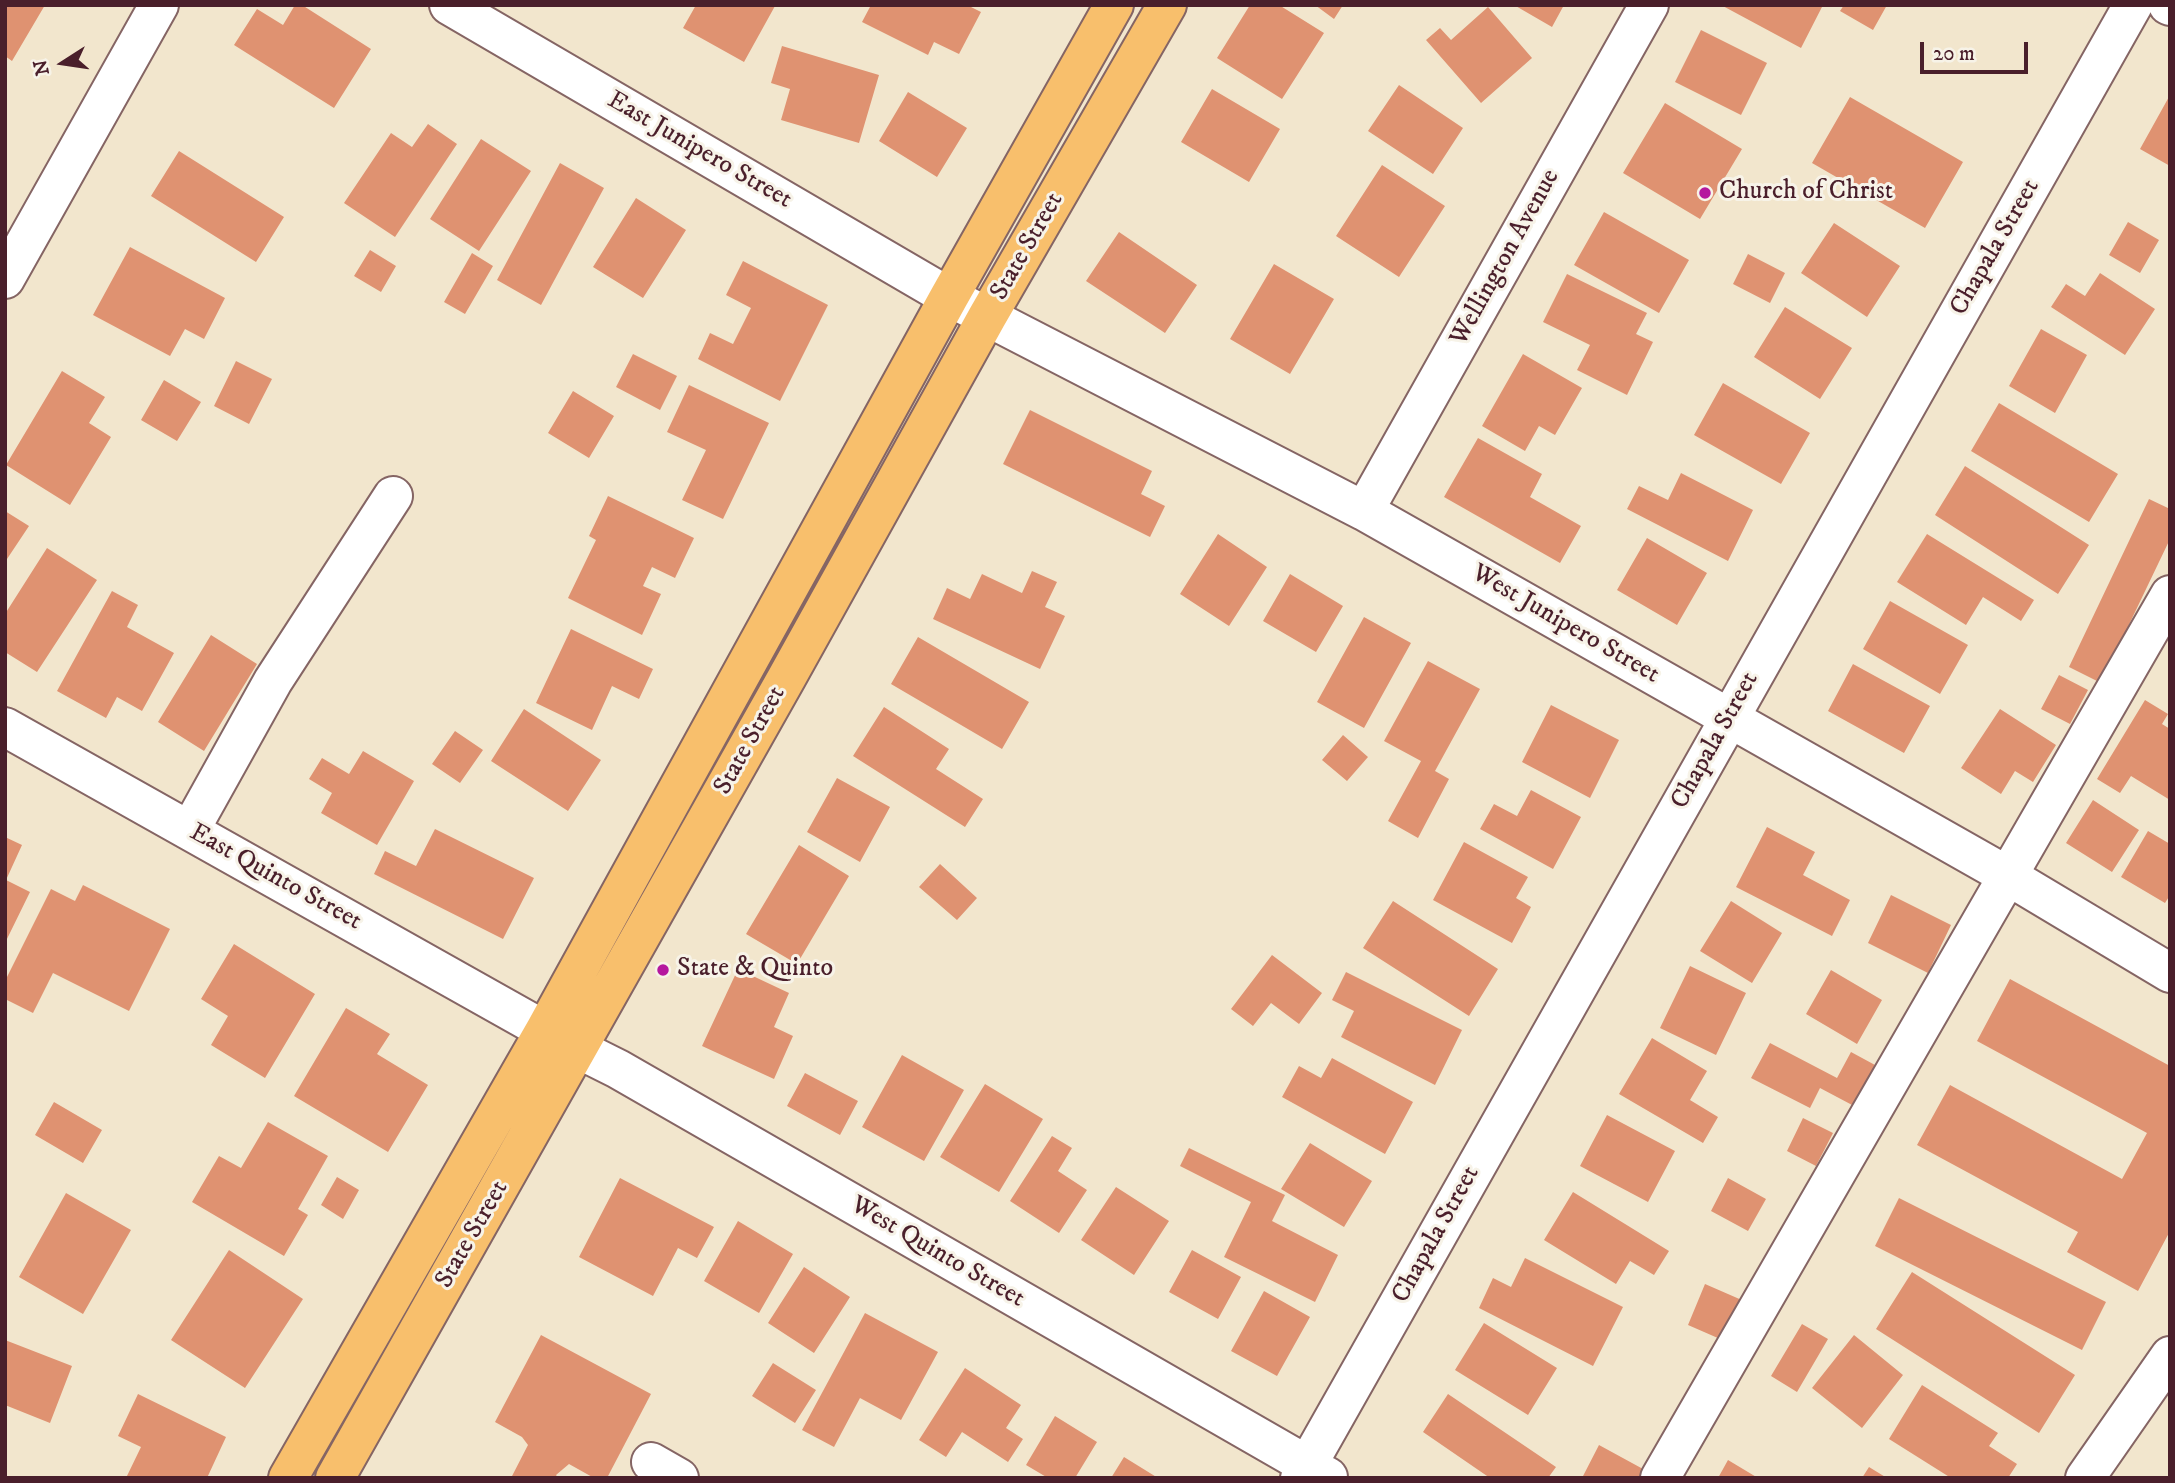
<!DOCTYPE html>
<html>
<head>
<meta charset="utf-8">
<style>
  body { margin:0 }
  #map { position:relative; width:2175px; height:1483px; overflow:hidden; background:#f2e6cd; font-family:"IM FELL DW Pica",serif }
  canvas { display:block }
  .frame { position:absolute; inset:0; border:7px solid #4a1f2b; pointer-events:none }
  .north { position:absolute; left:28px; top:28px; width:70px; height:70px; -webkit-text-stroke:5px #f7f3e8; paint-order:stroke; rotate:258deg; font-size:19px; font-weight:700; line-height:28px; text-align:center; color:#4a1f2b }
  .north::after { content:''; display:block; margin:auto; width:24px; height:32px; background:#4a1f2b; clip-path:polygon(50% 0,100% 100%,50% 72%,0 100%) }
  .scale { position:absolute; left:1920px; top:42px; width:108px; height:32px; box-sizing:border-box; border:4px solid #4a1f2b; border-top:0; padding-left:9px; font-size:21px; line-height:24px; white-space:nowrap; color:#4a1f2b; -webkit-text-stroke:5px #f7f3e8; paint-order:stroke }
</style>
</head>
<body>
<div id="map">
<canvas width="2175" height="1483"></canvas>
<div class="frame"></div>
<div class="north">N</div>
<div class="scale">20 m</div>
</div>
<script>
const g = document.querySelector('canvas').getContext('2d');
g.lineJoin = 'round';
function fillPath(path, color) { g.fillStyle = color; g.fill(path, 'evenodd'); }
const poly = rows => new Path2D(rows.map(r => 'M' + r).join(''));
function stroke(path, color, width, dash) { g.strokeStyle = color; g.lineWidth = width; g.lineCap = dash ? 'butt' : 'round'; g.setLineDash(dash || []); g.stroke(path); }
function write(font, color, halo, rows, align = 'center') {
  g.font = font + ' "IM FELL DW Pica",serif'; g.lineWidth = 6; g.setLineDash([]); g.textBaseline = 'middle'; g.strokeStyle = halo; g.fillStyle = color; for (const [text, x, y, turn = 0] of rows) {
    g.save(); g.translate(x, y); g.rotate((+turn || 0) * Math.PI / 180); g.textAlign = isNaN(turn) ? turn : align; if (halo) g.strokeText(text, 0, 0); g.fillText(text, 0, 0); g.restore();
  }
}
fillPath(poly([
  [5,5,45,5,12,61,5,56],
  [295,5,302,5,371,49,334,108,234,45,257,9,283,25],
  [696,5,773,5,775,6,744,62,683,28],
  [871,5,967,5,981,12,959,54,934,42,928,55,862,22],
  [1250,5,1279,5,1324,33,1282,99,1217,58],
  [1315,5,1343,5,1334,19],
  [1514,5,1564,5,1552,27],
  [1721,5,1823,5,1801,48],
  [1844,5,1887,5,1873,30,1840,11],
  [1488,7,1532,58,1481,103,1426,40,1440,28,1451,40],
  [1701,30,1767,63,1741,115,1675,82],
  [782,46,879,75,859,143,781,120,790,89,771,83],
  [1399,85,1463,128,1433,174,1368,131],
  [1212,89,1280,129,1249,182,1181,142],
  [908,92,967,128,937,177,879,141],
  [2170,95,2170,166,2140,149],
  [1850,97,1963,162,1925,228,1812,163],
  [1665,103,1742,149,1700,219,1623,173],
  [428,124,457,144,395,237,344,203,391,133,412,147],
  [481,139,531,171,479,251,430,219],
  [179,151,284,217,256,262,151,196],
  [560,163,604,188,541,305,497,280],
  [1382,165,1445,206,1399,277,1336,236],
  [636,198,686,230,643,298,593,267],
  [1604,212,1689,260,1659,313,1574,265],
  [2128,222,2159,240,2140,273,2109,255],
  [1834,223,1900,266,1867,317,1801,273],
  [1119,232,1197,285,1165,333,1086,281],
  [130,247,225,298,204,339,185,329,170,356,93,315],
  [370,250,396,266,381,292,354,276],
  [472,253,493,266,465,314,444,302],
  [1748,254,1785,273,1770,303,1733,284],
  [743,261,828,305,780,401,698,359,710,333,733,344,751,308,726,295],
  [1274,264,1334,299,1290,374,1230,339],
  [2100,273,2155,309,2125,355,2051,307,2066,284,2085,296],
  [1567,274,1647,313,1636,334,1653,342,1627,395,1577,370,1590,345,1543,322],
  [1785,307,1852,348,1820,399,1754,357],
  [2041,329,2087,355,2055,413,2009,386],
  [633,354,677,376,660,410,616,387],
  [1523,354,1582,388,1555,435,1539,426,1525,451,1482,426],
  [236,361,272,379,249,424,214,406],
  [62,371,105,397,89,423,111,437,70,505,6,465],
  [164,380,201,402,177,441,141,420],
  [1723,383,1810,433,1781,484,1694,435],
  [689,385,769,423,723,519,682,500,706,450,667,432],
  [573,391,614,416,589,458,548,433],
  [1999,403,2118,474,2089,522,1971,451],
  [1030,410,1152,471,1141,494,1165,506,1150,537,1003,464],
  [1478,438,1542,474,1530,497,1581,526,1560,563,1444,497],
  [1965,466,2089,545,2058,594,1935,515],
  [1681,473,1753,510,1728,561,1627,509,1639,486,1668,500],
  [608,496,694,538,675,578,652,567,643,586,661,594,642,635,568,598,596,540,589,536],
  [2149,499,2170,509,2170,539,2101,683,2069,667],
  [5,511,29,526,5,562],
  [1218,534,1267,567,1229,626,1180,594],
  [1927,534,2034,600,2021,621,1983,597,1966,625,1897,582],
  [1647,538,1707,573,1677,625,1617,590],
  [47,548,97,580,37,672,5,652,5,614],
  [1032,571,1057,582,1045,607,1065,616,1040,669,933,619,947,588,970,599,982,574,1022,593],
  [1290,574,1343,606,1316,652,1263,621],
  [112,591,138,605,127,627,174,653,142,711,117,697,106,718,57,691],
  [1890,601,1968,645,1940,694,1863,649],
  [1364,617,1411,643,1364,728,1317,702],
  [571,629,653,669,639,699,612,686,592,730,536,703],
  [211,635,257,664,204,751,158,722],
  [918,637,1029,702,1002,749,891,684],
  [1428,661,1480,689,1435,771,1449,779,1418,838,1388,821,1421,761,1384,741],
  [1853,664,1930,706,1904,753,1828,711],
  [2059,675,2088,690,2070,724,2041,709],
  [2145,700,2168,714,2162,724,2170,729,2170,800,2131,776,2120,793,2097,779],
  [1551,705,1619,740,1590,798,1522,762],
  [884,707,949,749,936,769,983,799,965,827,853,756],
  [524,709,601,760,568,811,491,761],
  [2000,709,2056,745,2033,782,2015,771,2001,794,1961,768],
  [455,731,483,750,460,783,432,764],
  [1343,735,1368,757,1347,781,1322,760],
  [363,751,414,781,377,845,321,813,332,793,309,779,322,758,349,774],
  [837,778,890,807,860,862,807,832],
  [1531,790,1581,817,1553,869,1480,829,1494,804,1517,816],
  [2093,800,2139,830,2112,872,2066,843],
  [1767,827,1815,852,1803,875,1850,900,1832,936,1736,887],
  [435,829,534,878,503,939,374,874,385,851,416,866],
  [2148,831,2170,844,2170,895,2165,903,2121,877],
  [5,837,22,845,6,880,30,892,5,943],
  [1464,842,1528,877,1516,898,1531,907,1512,943,1433,900],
  [799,845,849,876,797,964,746,934],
  [940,864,977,898,957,920,919,887],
  [83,885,170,929,129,1011,53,973,33,1013,5,999,5,981,51,889,75,901],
  [1891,895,1951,925,1928,973,1868,943],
  [1393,901,1498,969,1469,1016,1363,948],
  [1731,901,1782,933,1752,983,1700,951],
  [234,944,315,994,265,1078,211,1045,228,1016,201,999],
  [1272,955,1322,993,1299,1024,1271,1003,1253,1026,1231,1009],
  [1690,966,1746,993,1716,1055,1660,1028],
  [738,969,789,993,774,1027,793,1036,774,1079,702,1046],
  [1831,970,1882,1000,1857,1044,1806,1014],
  [1346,972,1462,1030,1435,1085,1341,1037,1354,1011,1332,1000],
  [2010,979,2170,1066,2170,1231,2138,1291,2067,1252,2078,1232,1917,1145,1950,1085,2122,1179,2147,1133,1977,1041],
  [346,1008,390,1034,377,1054,428,1085,388,1152,294,1096],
  [1652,1038,1707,1071,1690,1100,1718,1117,1703,1143,1619,1094],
  [1770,1043,1837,1078,1851,1052,1875,1065,1854,1106,1820,1088,1810,1108,1751,1078],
  [902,1055,964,1090,924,1161,862,1127],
  [1332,1058,1413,1102,1385,1154,1282,1097,1299,1066,1321,1078],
  [805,1073,858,1101,840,1135,787,1106],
  [985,1084,1043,1119,999,1192,940,1157],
  [54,1102,102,1130,83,1163,35,1135],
  [1607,1115,1675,1151,1648,1202,1580,1166],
  [1803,1118,1833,1133,1816,1166,1787,1151],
  [268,1122,328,1156,298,1209,308,1215,284,1256,192,1202,219,1156,241,1168],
  [1052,1136,1072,1148,1058,1171,1087,1190,1059,1233,1010,1201],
  [1310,1143,1372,1181,1344,1227,1281,1189],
  [1189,1148,1285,1195,1272,1221,1338,1255,1315,1302,1224,1257,1251,1202,1180,1166],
  [337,1177,359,1190,343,1219,321,1205],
  [620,1178,714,1227,697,1258,678,1248,653,1296,579,1257],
  [1728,1178,1766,1199,1748,1231,1711,1211],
  [1116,1187,1169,1221,1134,1275,1081,1240],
  [1573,1192,1669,1251,1654,1275,1630,1261,1616,1284,1544,1240],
  [66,1193,131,1230,83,1314,19,1277],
  [1899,1198,2106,1302,2082,1350,1875,1246],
  [738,1221,793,1254,759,1313,704,1281],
  [229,1250,303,1299,245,1388,171,1340],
  [1192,1250,1241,1277,1218,1319,1169,1292],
  [1525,1258,1623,1307,1593,1366,1479,1308,1493,1278,1511,1287],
  [804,1267,850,1297,814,1353,768,1323],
  [1912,1272,2075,1375,2039,1433,1876,1329],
  [1705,1284,1744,1301,1727,1342,1688,1325],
  [1264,1291,1310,1317,1277,1376,1231,1351],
  [865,1313,938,1352,901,1420,860,1398,834,1447,802,1430],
  [1484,1323,1557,1368,1528,1415,1455,1370],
  [1802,1324,1828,1339,1797,1392,1771,1376],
  [541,1335,651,1394,607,1478,594,1478,569,1464,556,1475,558,1478,511,1478,528,1445,522,1437,495,1422],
  [1854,1335,1903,1375,1862,1428,1812,1388],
  [5,1340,72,1366,50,1423,5,1405],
  [773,1363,816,1390,795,1423,752,1396],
  [965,1368,1021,1405,1006,1428,1023,1439,1008,1462,962,1432,946,1457,919,1440],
  [1922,1385,1998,1433,1989,1446,2017,1464,2008,1478,1951,1478,1889,1439],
  [138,1394,226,1437,207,1478,126,1478,141,1447,118,1436],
  [1448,1394,1556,1467,1548,1478,1490,1478,1423,1432],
  [1055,1416,1097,1442,1075,1478,1048,1478,1026,1465],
  [1599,1445,1643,1469,1639,1478,1582,1478],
  [1124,1457,1158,1478,1111,1478],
  [1728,1460,1758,1478,1718,1478],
  [1869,1467,1887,1478,1862,1478]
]), '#df9271');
const minor = poly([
  [449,5,949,297,1364,511,2008,876,2170,973],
  [2168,5,2170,6],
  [5,279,159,5],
  [1364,511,1649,5],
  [5,727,578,1049,618,1069,1328,1477],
  [190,830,273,681,393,496],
  [651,1462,679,1478],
  [1300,1478,2133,5],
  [1660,1478,2170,595],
  [2085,1478,2170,1356]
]);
const major = poly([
  [288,1478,545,1030,949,297,1114,5],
  [335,1478,787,677,987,317,1167,5]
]);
stroke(minor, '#856564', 42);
stroke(major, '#856564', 42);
stroke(minor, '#fff', 38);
stroke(major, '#f8bf6c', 38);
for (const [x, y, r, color] of [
  [1705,193,7,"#b5179e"],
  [663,970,7,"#b5179e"]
]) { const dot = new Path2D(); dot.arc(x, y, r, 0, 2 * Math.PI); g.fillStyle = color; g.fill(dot); stroke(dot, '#f7f3e8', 2.5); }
write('26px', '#4a1f2b', '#f7f3e8', [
  ["East Junipero Street",699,151,30],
  ["State Street",1028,247,-60],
  ["Chapala Street",1996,248,-60],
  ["Wellington Avenue",1506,258,-61],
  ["West Junipero Street",1565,625,30],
  ["State Street",751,741,-61],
  ["Chapala Street",1716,741,-61],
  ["East Quinto Street",275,878,29],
  ["State Street",473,1235,-60],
  ["Chapala Street",1437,1235,-61],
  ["West Quinto Street",937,1253,30]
]);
write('26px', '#4a1f2b', '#f7f3e8', [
  ["Church of Christ",1719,193],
  ["State & Quinto",677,970]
], 'left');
</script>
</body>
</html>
